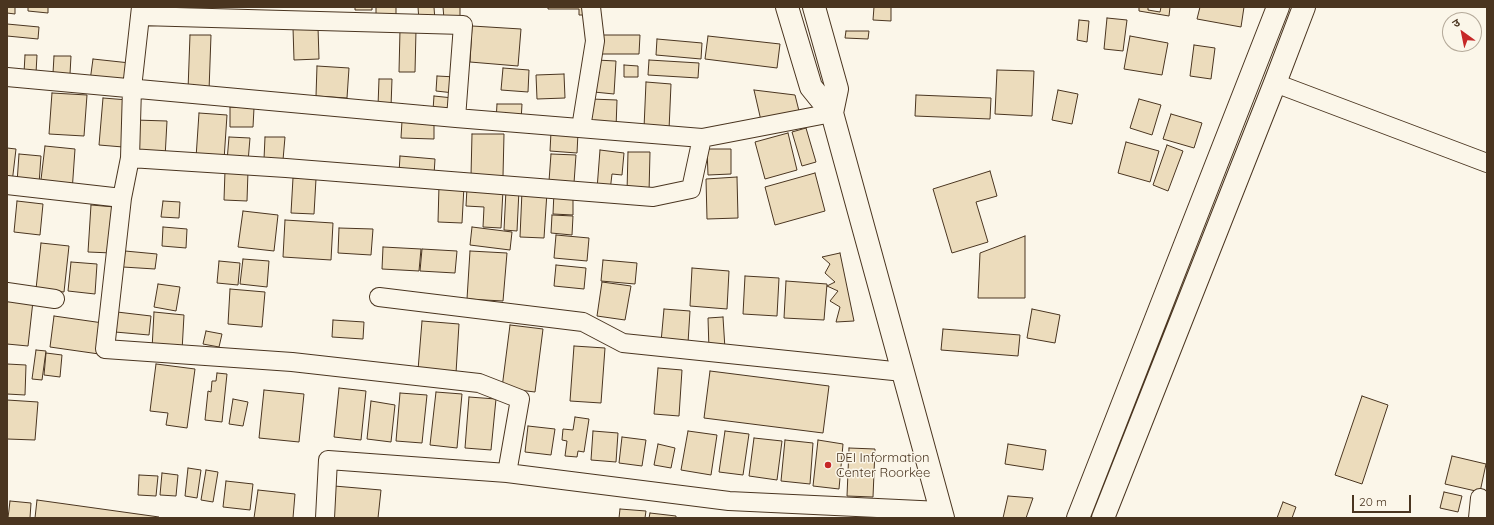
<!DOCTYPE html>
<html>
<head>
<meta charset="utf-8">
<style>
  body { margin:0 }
  #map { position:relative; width:1494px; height:525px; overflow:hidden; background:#fbf6e9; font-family:Quicksand,"Noto Sans Devanagari",sans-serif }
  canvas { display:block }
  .frame { position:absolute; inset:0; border:8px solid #4a3520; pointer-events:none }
  .north { position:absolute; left:1442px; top:12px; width:40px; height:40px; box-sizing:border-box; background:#fbf6e9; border:1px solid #b4a999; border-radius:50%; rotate:327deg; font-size:11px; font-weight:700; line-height:16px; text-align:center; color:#4a3520 }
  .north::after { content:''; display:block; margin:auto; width:14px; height:18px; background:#c62828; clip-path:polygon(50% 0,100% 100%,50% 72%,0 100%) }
  .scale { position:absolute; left:1352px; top:495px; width:59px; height:18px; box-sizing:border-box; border:2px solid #4a3520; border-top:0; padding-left:5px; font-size:12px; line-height:14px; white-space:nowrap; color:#4a3520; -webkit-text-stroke:3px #fbf6e9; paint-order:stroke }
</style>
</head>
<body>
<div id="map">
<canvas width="1494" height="525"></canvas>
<div class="frame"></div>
<div class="north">उ</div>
<div class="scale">20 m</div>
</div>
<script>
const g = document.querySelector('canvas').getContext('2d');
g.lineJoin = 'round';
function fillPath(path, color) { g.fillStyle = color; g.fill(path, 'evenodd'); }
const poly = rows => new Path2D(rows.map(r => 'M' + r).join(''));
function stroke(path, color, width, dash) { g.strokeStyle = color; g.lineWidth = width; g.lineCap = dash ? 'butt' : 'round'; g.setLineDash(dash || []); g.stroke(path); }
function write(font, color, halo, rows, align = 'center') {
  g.font = font + ' Quicksand,sans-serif'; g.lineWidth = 3; g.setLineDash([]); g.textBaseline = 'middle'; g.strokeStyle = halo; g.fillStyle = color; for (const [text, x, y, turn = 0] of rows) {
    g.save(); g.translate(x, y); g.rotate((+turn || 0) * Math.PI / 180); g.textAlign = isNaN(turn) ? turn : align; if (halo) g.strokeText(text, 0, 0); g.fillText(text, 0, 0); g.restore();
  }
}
const building = poly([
  [7,7,15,7,15,14,7,13,7,7],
  [28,7,48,7,48,13,28,11,28,7],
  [355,7,372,7,372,10,355,10,355,7],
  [376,7,396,7,396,17,376,16,376,7],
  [418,7,434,7,435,21,419,21,418,7],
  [443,7,460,7,460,19,444,19,443,7],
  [548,7,589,7,589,15,579,15,579,9,548,9,548,7],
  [874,7,891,7,891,21,873,20,874,7],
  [1139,7,1148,7,1148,10,1160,12,1161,7,1170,7,1169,16,1139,11,1139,7],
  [1200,7,1244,7,1241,27,1197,19,1200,7],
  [1107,18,1127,20,1123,51,1104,49,1107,18],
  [1079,20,1089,21,1087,42,1077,40,1079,20],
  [7,24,39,27,38,39,7,36,7,24],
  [472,26,521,29,518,66,470,62,472,26],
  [318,27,319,59,294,60,293,28,318,27],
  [400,30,416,30,415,72,399,72,400,30],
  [846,31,869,31,868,39,845,38,846,31],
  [190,35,211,35,209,91,188,90,190,35],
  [599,35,640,35,639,54,599,54,599,35],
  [708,36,780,44,777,68,705,59,708,36],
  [1130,36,1168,43,1162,75,1124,69,1130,36],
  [657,39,702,43,701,59,656,55,657,39],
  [1194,45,1215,48,1211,79,1190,76,1194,45],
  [25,55,37,55,36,73,24,73,25,55],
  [54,56,71,56,70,74,53,73,54,56],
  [93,59,130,63,128,84,90,81,93,59],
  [596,60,616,61,614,94,594,92,596,60],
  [649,60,699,63,698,78,648,75,649,60],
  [624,65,638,66,638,77,624,77,624,65],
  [317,66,349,68,347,98,316,96,317,66],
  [503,68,529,70,528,92,501,90,503,68],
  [997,70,1034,71,1032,116,995,114,997,70],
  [564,74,565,98,537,99,536,75,564,74],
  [437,76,456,77,454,93,436,91,437,76],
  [379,79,392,79,391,107,378,106,379,79],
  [646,82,671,84,669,130,644,128,646,82],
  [754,90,795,95,800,115,762,125,754,90],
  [1058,90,1078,94,1072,124,1052,120,1058,90],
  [52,93,87,95,84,136,49,134,52,93],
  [916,95,991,98,990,119,915,116,916,95],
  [434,96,453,98,452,112,433,110,434,96],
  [103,98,128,100,123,147,99,145,103,98],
  [591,99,617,100,616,128,589,126,591,99],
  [1139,99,1161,105,1152,135,1130,128,1139,99],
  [497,104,522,104,521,121,496,121,497,104],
  [230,107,254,108,253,127,230,127,230,107],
  [199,113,227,115,224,160,196,158,199,113],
  [1171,114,1202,123,1194,148,1163,139,1171,114],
  [135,120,167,121,165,158,134,157,135,120],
  [402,121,434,123,434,139,401,138,402,121],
  [806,128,816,162,802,166,792,132,806,128],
  [551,132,578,133,577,153,550,151,551,132],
  [788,133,797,170,765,179,755,142,788,133],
  [472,134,504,134,503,176,471,176,472,134],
  [229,137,250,138,248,162,227,161,229,137],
  [265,137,285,137,283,160,264,159,265,137],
  [1126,142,1159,151,1150,182,1118,173,1126,142],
  [1167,145,1183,151,1168,191,1153,185,1167,145],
  [45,146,75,149,72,192,40,188,45,146],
  [7,148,16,149,12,183,7,182,7,148],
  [707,149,731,149,731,174,708,175,707,149],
  [600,150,624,153,622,175,612,174,610,191,597,189,600,150],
  [628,152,650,152,649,193,627,192,628,152],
  [19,154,41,156,39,184,17,183,19,154],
  [551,154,576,155,574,183,549,181,551,154],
  [400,156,435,159,434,175,399,173,400,156],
  [225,171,248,171,247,201,224,200,225,171],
  [990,171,997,196,976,202,988,242,952,253,933,189,990,171],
  [815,173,825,211,775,225,765,187,815,173],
  [737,177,738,218,707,219,706,179,737,177],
  [293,178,316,179,314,214,291,213,293,178],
  [439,186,464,186,462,223,438,222,439,186],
  [467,188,503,190,501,228,483,227,484,207,466,206,467,188],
  [506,190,519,190,517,231,504,230,506,190],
  [522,191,547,192,544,238,520,237,522,191],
  [554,192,573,193,573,215,553,214,554,192],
  [17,201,43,204,40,235,14,232,17,201],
  [163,201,180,202,179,218,161,217,163,201],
  [91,205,115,207,112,253,88,252,91,205],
  [243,211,278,215,274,251,238,247,243,211],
  [552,215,573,216,572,235,551,233,552,215],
  [285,220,333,223,331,260,283,257,285,220],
  [163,227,187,229,186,248,162,246,163,227],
  [472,227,512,232,510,250,470,245,472,227],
  [339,228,373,229,371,255,338,253,339,228],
  [556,235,589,238,587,261,554,258,556,235],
  [1025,236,1025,298,978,298,980,253,1025,236],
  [41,243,69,246,64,292,36,289,41,243],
  [383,247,421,249,419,271,382,269,383,247],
  [422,249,457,251,455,273,420,271,422,249],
  [125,251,157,254,155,269,123,267,125,251],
  [470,251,507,253,503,301,467,299,470,251],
  [840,253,854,321,836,322,840,307,830,301,838,291,827,286,835,282,825,273,830,264,822,257,840,253],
  [243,259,269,261,267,287,240,284,243,259],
  [603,260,637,263,635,284,601,281,603,260],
  [219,261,240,263,238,285,217,283,219,261],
  [71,262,97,264,95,294,68,291,71,262],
  [556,265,586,268,584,289,554,286,556,265],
  [692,268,729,271,727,309,690,306,692,268],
  [745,276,779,278,777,316,743,314,745,276],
  [786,281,827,284,824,320,784,318,786,281],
  [602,282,631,286,625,320,597,316,602,282],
  [158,284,180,287,176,311,154,307,158,284],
  [230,289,265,292,262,327,228,324,230,289],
  [7,298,33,301,28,346,7,344,7,298],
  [664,309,690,311,688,343,661,342,664,309],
  [1032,309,1060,315,1055,343,1027,338,1032,309],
  [117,312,151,316,149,335,115,332,117,312],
  [154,312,184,315,182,351,152,349,154,312],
  [54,316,103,323,99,354,50,347,54,316],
  [723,317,725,349,709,350,708,318,723,317],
  [333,320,364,322,363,339,332,337,333,320],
  [422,321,459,324,456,373,418,370,422,321],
  [510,325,543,329,535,392,502,388,510,325],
  [943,329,1020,335,1018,356,941,350,943,329],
  [206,331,222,334,219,347,203,344,206,331],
  [574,346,605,348,601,403,570,401,574,346],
  [36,350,46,351,42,380,32,379,36,350],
  [46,353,62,355,60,377,44,375,46,353],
  [7,364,26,365,25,395,7,394,7,364],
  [156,364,195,369,187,428,166,425,168,413,150,411,156,364],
  [658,368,682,370,679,416,654,414,658,368],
  [710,371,829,386,823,433,704,418,710,371],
  [217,373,227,374,222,422,205,420,208,391,211,392,212,381,216,381,217,373],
  [339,388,366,391,361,440,334,437,339,388],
  [264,390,304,394,299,442,259,438,264,390],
  [436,392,462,394,457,448,430,445,436,392],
  [400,393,427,395,422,443,396,441,400,393],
  [1362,396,1388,405,1362,484,1335,475,1362,396],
  [469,397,496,399,491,450,465,448,469,397],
  [233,399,248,402,243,426,229,424,233,399],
  [7,400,38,402,35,440,7,439,7,400],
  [371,401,395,405,391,442,367,439,371,401],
  [575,417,589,419,584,452,578,451,577,457,565,456,567,441,562,440,563,429,573,430,575,417],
  [528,426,555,429,551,455,525,452,528,426],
  [593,431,618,433,616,462,591,460,593,431],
  [688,431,717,435,711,475,681,470,688,431],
  [725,431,749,434,743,475,719,472,725,431],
  [622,437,646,440,642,466,619,463,622,437],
  [754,438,782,441,777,480,749,476,754,438],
  [785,440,813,443,810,484,781,481,785,440],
  [818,440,843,444,839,489,813,486,818,440],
  [658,444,675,448,671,468,654,465,658,444],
  [1008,444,1046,450,1043,470,1005,464,1008,444],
  [849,448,875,449,873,497,847,496,849,448],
  [1452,456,1486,464,1480,492,1445,484,1452,456],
  [188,468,201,470,197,498,185,496,188,468],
  [206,470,218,472,213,502,201,500,206,470],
  [162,473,178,475,176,496,160,495,162,473],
  [139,475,158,476,156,496,138,495,139,475],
  [226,481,253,484,250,510,223,507,226,481],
  [334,486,381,490,378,518,330,518,334,486],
  [258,490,295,494,293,518,254,518,258,490],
  [1444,492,1462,496,1458,512,1440,508,1444,492],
  [1008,496,1033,498,1026,518,1003,518,1008,496],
  [37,500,159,517,159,518,35,518,37,500],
  [10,501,31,503,30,518,8,518,10,501],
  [1283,502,1296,507,1292,518,1277,518,1283,502],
  [620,509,646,511,645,518,619,518,620,509],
  [650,513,676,516,676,518,649,518,650,513]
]);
fillPath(building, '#ecdcbc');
stroke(building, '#4a3520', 1);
const minor = poly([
  [141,7,132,88,130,158,122,198,105,349,292,362,479,383,520,399,507,473,729,501,941,511],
  [140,16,463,25,456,118],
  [7,77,456,118,702,138,832,113],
  [1275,83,1487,163],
  [581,128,595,41,591,7],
  [130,158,286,168,653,197,691,189,702,138],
  [7,185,122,198],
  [7,292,55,299],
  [379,297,583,322,623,343,903,372],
  [325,518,328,460,507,473],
  [1478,518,1480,498]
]);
const secondary = poly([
  [787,7,811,87,832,113,943,518],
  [814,7,837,89,832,113],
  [1078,518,1278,7],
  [1103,518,1275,83,1304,7]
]);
stroke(minor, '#4a3520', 20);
stroke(secondary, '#4a3520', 24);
stroke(minor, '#fbf6e9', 18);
stroke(secondary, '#fbf6e9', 22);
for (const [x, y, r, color] of [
  [828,465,4,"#c62828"]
]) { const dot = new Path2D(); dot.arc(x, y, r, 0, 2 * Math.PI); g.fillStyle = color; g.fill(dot); stroke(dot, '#fbf6e9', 1.5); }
write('13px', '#4a3520', '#fbf6e9', [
  ["DEI Information",836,458],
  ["Center Roorkee",836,473]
], 'left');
</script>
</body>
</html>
